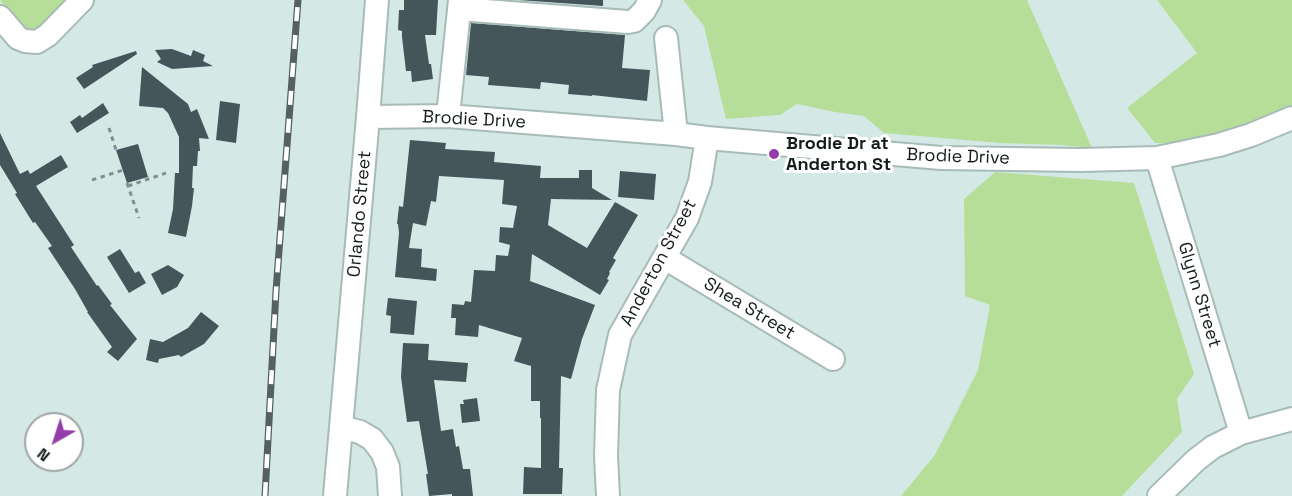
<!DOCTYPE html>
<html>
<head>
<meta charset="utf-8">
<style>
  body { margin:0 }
  #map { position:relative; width:1292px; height:496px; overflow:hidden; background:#d4e9e6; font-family:"Space Grotesk",sans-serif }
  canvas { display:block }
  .north { position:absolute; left:24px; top:412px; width:60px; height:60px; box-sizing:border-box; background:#fff; border:2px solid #a1a5a4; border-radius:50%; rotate:219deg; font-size:16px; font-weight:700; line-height:24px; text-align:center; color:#151d1c }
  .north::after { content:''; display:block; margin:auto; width:21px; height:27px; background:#953eab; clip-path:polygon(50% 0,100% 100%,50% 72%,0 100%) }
</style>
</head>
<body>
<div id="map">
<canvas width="1292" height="496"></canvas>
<div class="north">N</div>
</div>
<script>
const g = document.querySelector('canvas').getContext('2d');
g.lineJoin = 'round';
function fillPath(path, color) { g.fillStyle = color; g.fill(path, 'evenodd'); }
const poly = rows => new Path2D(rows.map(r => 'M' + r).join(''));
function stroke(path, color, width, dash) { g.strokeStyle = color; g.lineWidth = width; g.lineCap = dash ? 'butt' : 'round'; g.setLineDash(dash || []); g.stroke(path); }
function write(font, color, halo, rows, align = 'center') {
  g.font = font + ' "Space Grotesk",sans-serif'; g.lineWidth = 6; g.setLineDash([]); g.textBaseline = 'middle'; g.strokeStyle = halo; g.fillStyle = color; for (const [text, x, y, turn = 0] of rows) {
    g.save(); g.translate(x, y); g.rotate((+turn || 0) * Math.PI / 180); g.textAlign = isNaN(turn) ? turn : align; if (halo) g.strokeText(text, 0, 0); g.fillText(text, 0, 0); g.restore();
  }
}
fillPath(poly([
  [0,0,68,0,47,25,29,31,20,25],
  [683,0,1027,0,1092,148,1061,145,1000,143,884,133,864,116,835,112,797,104,780,115,726,119,704,26],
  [1157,0,1292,0,1292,118,1219,145,1155,143,1127,108,1197,53],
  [995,172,1134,183,1194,374,1177,399,1182,432,1122,496,901,496,935,455,978,370,990,305,965,296,964,199]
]), '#b7de98');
fillPath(poly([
  [404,0,438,0,436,35,425,35,429,64,431,64,433,79,412,82,411,71,406,71,402,37,402,31,398,30,399,10,404,10],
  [518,0,603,0,603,6],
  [471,23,625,35,622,68,650,70,647,101,592,95,592,96,568,94,569,85,541,82,540,89,488,85,489,77,466,75],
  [172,49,191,56,193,50,205,55,203,61,213,66,172,69,157,62,161,59,155,50],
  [136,51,137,54,84,89,76,78,93,67,92,65],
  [142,67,188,104,191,112,197,109,209,139,199,138,200,151,198,151,197,166,193,166,192,188,194,188,192,206,186,237,168,233,173,209,175,173,179,173,179,137,168,113,163,108,139,106],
  [220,101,240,104,236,143,216,140],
  [103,103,109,113,77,133,70,122,80,115,82,118],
  [0,133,20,174,28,170,30,174,61,155,68,167,36,186,74,245,71,247,97,286,98,285,112,304,110,305,137,339,118,361,107,352,112,347,87,312,88,312,75,289,48,248,52,246,35,222,33,223,15,194,17,193,0,165],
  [410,140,446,143,445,149,495,152,494,162,541,166,540,178,579,178,579,170,592,170,592,188,612,200,551,199,548,225,587,248,615,202,638,215,613,258,616,260,609,272,610,273,607,279,609,280,600,295,532,254,530,281,595,305,582,339,571,379,561,376,559,468,563,468,562,494,523,494,524,467,541,468,541,418,540,418,540,401,531,401,531,366,514,361,522,338,479,325,478,337,455,335,456,318,451,318,452,304,464,305,465,301,471,302,474,270,495,271,496,255,508,256,510,245,499,242,500,227,513,228,517,206,502,204,504,180,439,176,436,202,431,201,426,226,413,223,409,248,422,249,421,267,437,269,436,281,395,277,399,233,398,224,397,224,399,206,403,207],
  [138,144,148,177,127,183,116,150],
  [620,171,656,174,654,200,618,197],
  [120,249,135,273,139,271,146,283,129,293,107,257],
  [168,265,184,275,177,287,162,295,151,274],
  [388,298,417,301,414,335,390,333,391,316,386,315],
  [201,312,219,326,204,344,181,357,179,355,159,359,158,363,146,360,150,339,163,342,188,328],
  [403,343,429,344,428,360,468,363,466,382,434,380,441,431,453,429,456,447,459,446,463,469,470,469,473,496,452,496,452,494,429,496,426,474,428,474,419,421,407,422,401,377],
  [477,398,480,421,462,423,460,404,464,404,463,400]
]), '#44565a');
const minor = poly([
  [459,9,628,22,634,21,644,11,650,0],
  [0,17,18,38,25,41,37,42,48,35,82,0],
  [666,38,676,134],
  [448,116,460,0],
  [368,117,448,116,676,134,707,138,941,158,1081,160,1157,158,1219,145,1251,135,1292,118],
  [1157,158,1241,433],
  [665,258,833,359],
  [341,427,360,432,372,439,382,452,388,467,390,496],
  [335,496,368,117,377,0],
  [608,496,606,456,608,390,620,335,687,218,700,182,707,138],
  [1159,496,1196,460,1213,447,1241,433,1292,419]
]);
stroke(minor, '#a7bbb8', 26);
stroke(poly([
  [109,128,116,150],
  [92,180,123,170],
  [127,183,139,218],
  [128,186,166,173]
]), '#808f8d', 3, [4.5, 4.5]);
stroke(minor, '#fff', 22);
const rail = poly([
  [265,496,276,291,298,0]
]);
stroke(rail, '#55615f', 7);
stroke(rail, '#fff', 4.5, [14]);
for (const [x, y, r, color] of [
  [774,154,6,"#953eab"]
]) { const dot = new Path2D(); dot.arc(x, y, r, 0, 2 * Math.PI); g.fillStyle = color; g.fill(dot); stroke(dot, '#fff', 2); }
write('18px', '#151d1c', '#fff', [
  ["Brodie Drive",474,120,3],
  ["Brodie Drive",958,157,2],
  ["Orlando Street",360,214,-85],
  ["Anderton Street",659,263,-62],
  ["Glynn Street",1199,295,73],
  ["Shea Street",749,309,31]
]);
write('bold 18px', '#151d1c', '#fff', [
  ["Brodie Dr at",786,144],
  ["Anderton St",786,165]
], 'left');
</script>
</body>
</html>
